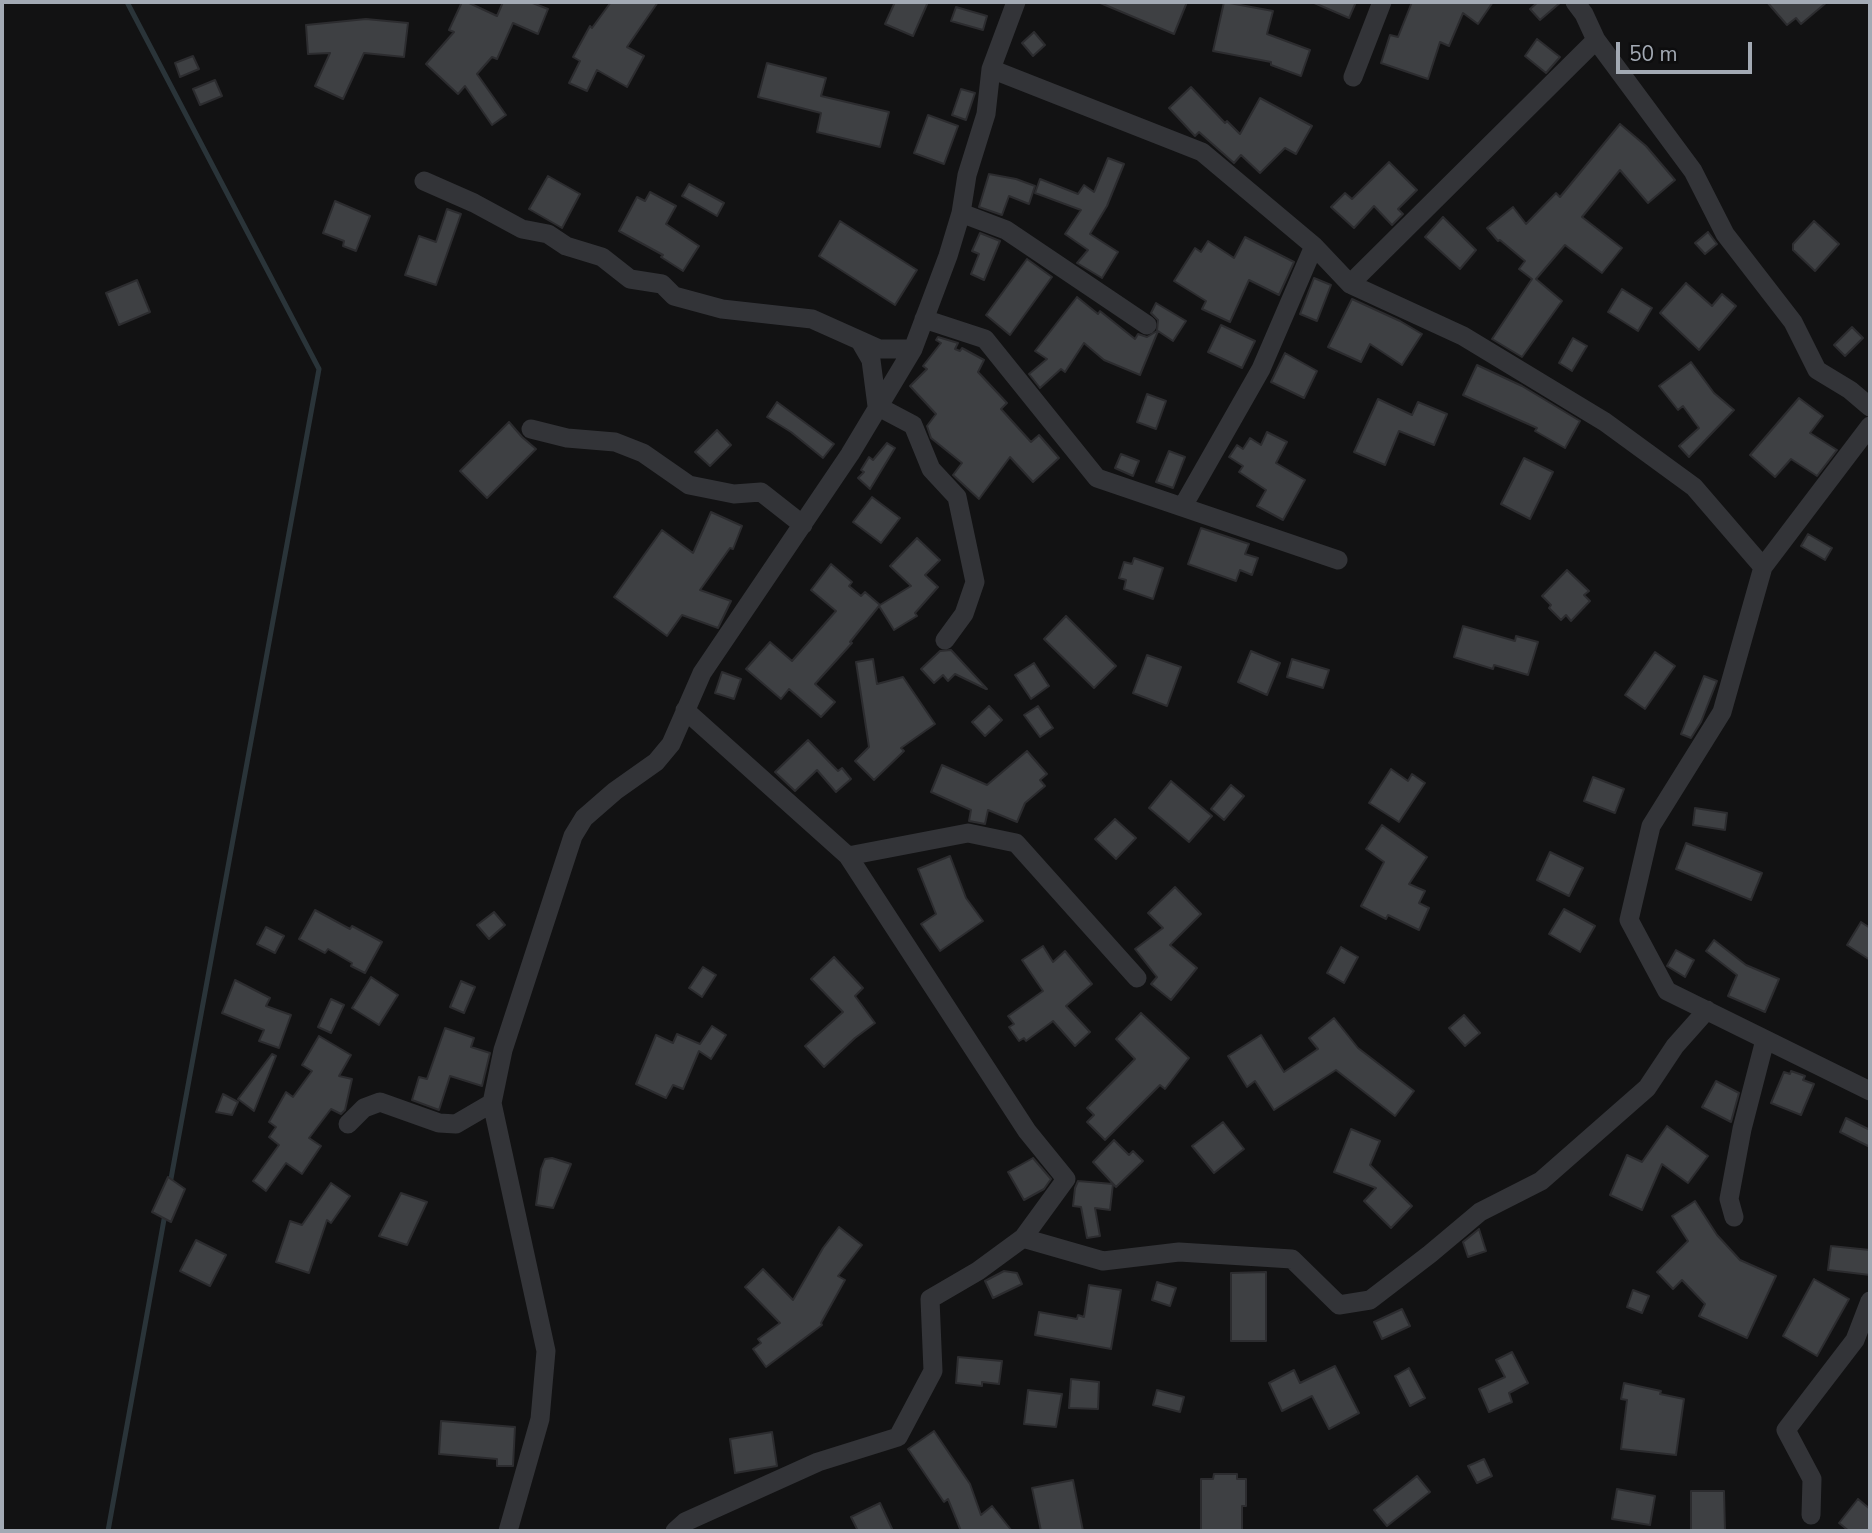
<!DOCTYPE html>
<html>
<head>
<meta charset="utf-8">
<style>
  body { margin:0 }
  #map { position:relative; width:1872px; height:1533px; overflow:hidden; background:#121213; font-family:"Nunito Sans",sans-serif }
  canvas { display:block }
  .frame { position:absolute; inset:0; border:4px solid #a3aab4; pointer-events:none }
  .scale { position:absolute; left:1616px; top:42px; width:136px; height:32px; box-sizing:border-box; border:4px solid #a3aab4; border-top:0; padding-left:9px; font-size:21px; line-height:24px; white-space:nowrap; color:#a3aab4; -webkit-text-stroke:5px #0d0d0e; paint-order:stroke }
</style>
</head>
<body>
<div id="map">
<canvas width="1872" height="1533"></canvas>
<div class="frame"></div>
<div class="scale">50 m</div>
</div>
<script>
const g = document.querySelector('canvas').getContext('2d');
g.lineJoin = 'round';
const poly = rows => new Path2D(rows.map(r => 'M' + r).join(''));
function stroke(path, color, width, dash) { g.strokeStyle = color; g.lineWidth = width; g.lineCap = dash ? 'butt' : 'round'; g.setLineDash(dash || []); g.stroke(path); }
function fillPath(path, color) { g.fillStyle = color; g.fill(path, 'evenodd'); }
stroke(poly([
  [127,2,319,369,170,1184],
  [108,1531,165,1214]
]), '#2a3439', 5);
const building = poly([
  [462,2,467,2,497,16,503,2,530,2,548,9,538,34,513,23,497,59,492,57,477,74,506,115,492,125,465,86,458,94,426,64,454,32,449,30,462,2],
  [611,2,658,2,627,47,644,56,627,87,597,70,587,91,569,83,580,61,573,57,590,26,592,28,611,2],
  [895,2,928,2,913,36,885,24,895,2],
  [1098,2,1187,2,1174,34,1098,2],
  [1224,2,1273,11,1267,34,1310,50,1301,76,1271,65,1271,62,1213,51,1224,2],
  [1312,2,1356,2,1349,18,1312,2],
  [1412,2,1493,2,1478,24,1463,13,1449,46,1440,42,1428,79,1381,63,1390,35,1398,37,1412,2],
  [1538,2,1561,2,1540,20,1530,9,1538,2],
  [1767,2,1827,2,1801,24,1796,18,1787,25,1767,2],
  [956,7,987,16,983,30,951,21,956,7],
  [366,19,408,23,404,57,364,53,343,99,315,86,330,53,308,54,306,25,366,19],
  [1034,32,1045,45,1033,56,1022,43,1034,32],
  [1537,39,1560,57,1546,73,1525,56,1537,39],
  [193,56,199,69,180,77,175,63,193,56],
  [767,63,826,78,821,96,889,112,880,147,817,132,821,113,758,97,767,63],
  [215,80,222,96,200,105,193,89,215,80],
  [1191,87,1225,123,1227,121,1240,134,1260,98,1312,126,1296,154,1285,148,1260,173,1241,155,1234,163,1199,132,1195,136,1169,108,1191,87],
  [961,89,975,93,966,120,952,115,961,89],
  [928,115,958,126,944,164,914,153,928,115],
  [1620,124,1646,146,1675,180,1648,203,1620,170,1582,217,1622,248,1602,273,1565,245,1536,279,1562,301,1522,357,1492,339,1532,279,1519,269,1525,261,1500,240,1498,241,1487,228,1513,207,1526,224,1556,193,1560,197,1620,124],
  [1108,158,1124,164,1107,206,1090,234,1118,252,1102,278,1077,263,1088,250,1065,234,1081,210,1035,193,1040,179,1078,194,1084,185,1094,192,1108,158],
  [1389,162,1417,190,1398,209,1403,214,1392,225,1374,206,1354,228,1331,207,1345,193,1352,199,1389,162],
  [989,174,1016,179,1035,186,1029,204,1009,196,1002,215,979,207,989,174],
  [548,176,580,194,562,228,529,209,548,176],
  [689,184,724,203,717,216,682,196,689,184],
  [650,192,676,206,666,224,699,246,683,271,661,257,663,255,619,231,637,197,645,201,650,192],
  [335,201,370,216,356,251,343,246,344,241,323,233,335,201],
  [447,209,461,214,436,285,405,275,419,236,436,242,447,209],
  [1443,217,1476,250,1460,269,1425,237,1443,217],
  [840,221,917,270,895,305,819,256,840,221],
  [1814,221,1839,244,1815,271,1793,250,1793,244,1814,221],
  [1708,232,1717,244,1705,254,1695,243,1708,232],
  [980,233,1000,241,984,280,971,274,979,254,972,251,980,233],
  [1245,237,1294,262,1279,295,1249,280,1230,322,1202,309,1206,301,1174,281,1195,248,1201,252,1208,241,1234,258,1245,237],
  [1027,259,1052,277,1010,335,986,315,1027,259],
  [1314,278,1331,285,1317,321,1300,314,1314,278],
  [137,280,150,312,119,325,106,293,137,280],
  [1686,283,1712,306,1722,294,1736,306,1699,350,1660,313,1686,283],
  [1622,289,1652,308,1638,331,1608,312,1622,289],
  [1077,297,1098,314,1100,311,1135,339,1138,334,1147,337,1157,331,1158,320,1151,313,1156,303,1186,321,1173,341,1158,331,1140,375,1104,360,1084,343,1065,372,1061,369,1040,388,1029,374,1047,359,1035,351,1077,297],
  [1352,299,1400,321,1422,334,1402,365,1370,344,1361,362,1328,347,1352,299],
  [1221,325,1255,341,1242,368,1208,352,1221,325],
  [1852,327,1863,338,1845,356,1834,345,1852,327],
  [938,337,958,343,955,349,960,351,962,348,984,360,978,372,1007,403,1001,409,1031,442,1039,435,1059,458,1033,482,1010,457,979,499,953,475,962,463,931,438,927,426,936,414,910,386,927,369,923,366,941,343,936,340,938,337],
  [1573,338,1587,346,1572,371,1559,363,1573,338],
  [1285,353,1317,371,1304,398,1271,382,1285,353],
  [1691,362,1714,393,1734,410,1689,457,1679,446,1699,428,1683,406,1678,410,1659,386,1691,362],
  [1477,365,1522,386,1580,421,1565,448,1535,431,1537,428,1463,395,1477,365],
  [1147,394,1166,401,1156,429,1137,422,1147,394],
  [1799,398,1823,416,1810,433,1837,450,1817,476,1791,459,1775,477,1750,455,1799,398],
  [1378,399,1412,415,1418,402,1447,414,1434,445,1399,431,1385,465,1354,452,1378,399],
  [777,402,834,444,823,458,791,432,767,417,777,402],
  [509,422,522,437,536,449,487,498,460,471,509,422],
  [717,430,731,445,710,466,695,452,717,430],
  [1267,432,1287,442,1276,463,1305,480,1283,520,1257,506,1266,490,1239,472,1243,466,1229,457,1237,445,1243,449,1250,438,1261,445,1267,432],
  [887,443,895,448,870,489,858,478,864,472,861,470,869,457,873,460,887,443],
  [1169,451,1185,457,1173,488,1156,482,1169,451],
  [1121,454,1139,461,1133,476,1115,468,1121,454],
  [1524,458,1553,472,1530,519,1501,504,1524,458],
  [872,497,900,518,881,543,853,522,872,497],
  [711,512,742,526,733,549,730,548,700,590,731,601,718,628,682,615,667,636,614,597,662,530,693,553,711,512],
  [1201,528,1249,544,1245,554,1258,558,1252,575,1240,570,1236,581,1188,564,1201,528],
  [1808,534,1832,548,1825,560,1801,546,1808,534],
  [917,538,940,560,925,575,938,587,915,613,917,616,894,630,879,606,850,642,852,643,815,684,835,702,821,717,789,689,781,699,746,669,770,642,792,661,836,611,811,590,831,564,852,582,849,586,861,596,865,592,880,605,911,586,890,566,917,538],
  [1134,558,1163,568,1153,599,1124,589,1126,580,1119,578,1124,562,1132,564,1134,558],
  [1567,570,1589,591,1584,595,1590,601,1571,621,1566,615,1561,620,1549,608,1551,605,1542,596,1567,570],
  [1066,616,1116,666,1094,688,1044,639,1066,616],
  [1463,626,1515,641,1516,636,1538,642,1528,675,1494,665,1493,669,1454,657,1463,626],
  [951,650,987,689,986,689,955,674,948,681,943,675,934,683,921,669,940,651,951,650],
  [1251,651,1280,663,1267,695,1238,682,1251,651],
  [1655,652,1675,666,1645,709,1625,695,1655,652],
  [1147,655,1181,667,1167,706,1133,693,1147,655],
  [873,659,877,684,903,677,935,724,901,748,904,751,874,780,855,761,869,747,856,662,873,659],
  [1292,659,1329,670,1323,688,1287,677,1292,659],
  [1034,663,1049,686,1031,699,1015,675,1034,663],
  [722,672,741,679,734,699,715,693,722,672],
  [1704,676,1717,681,1701,722,1691,738,1681,734,1704,676],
  [989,706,1002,720,985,736,972,722,989,706],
  [1038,706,1053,728,1040,737,1024,715,1038,706],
  [808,740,838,771,842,768,851,779,836,792,817,770,795,791,775,772,808,740],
  [1027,751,1047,774,1040,780,1045,786,1025,803,1017,822,988,810,985,824,969,821,971,810,931,792,942,765,987,785,1027,751],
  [1391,769,1408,781,1412,774,1425,783,1399,822,1369,803,1391,769],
  [1593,777,1624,789,1615,813,1584,801,1593,777],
  [1171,781,1212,816,1189,842,1149,808,1171,781],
  [1231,785,1244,796,1224,820,1211,809,1231,785],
  [1695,808,1727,813,1725,830,1693,825,1695,808],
  [1115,819,1136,838,1116,859,1095,839,1115,819],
  [1382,825,1427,857,1409,884,1425,891,1419,903,1429,908,1419,930,1388,915,1386,919,1361,906,1384,862,1366,849,1382,825],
  [1686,843,1762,873,1751,900,1676,869,1686,843],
  [1550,852,1583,868,1569,896,1537,880,1550,852],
  [950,856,966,898,983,921,940,951,921,924,936,914,918,869,950,856],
  [1175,887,1201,914,1170,945,1197,968,1171,1000,1151,984,1157,977,1135,949,1163,928,1148,913,1175,887],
  [1564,909,1595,926,1580,952,1549,934,1564,909],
  [315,910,350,929,352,926,382,942,365,973,351,966,352,963,328,949,325,953,299,939,315,910],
  [494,912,505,925,489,939,477,925,494,912],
  [1861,922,1870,928,1870,960,1847,945,1861,922],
  [266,927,284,936,275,953,257,944,266,927],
  [1714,940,1746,965,1779,979,1765,1012,1728,996,1737,975,1706,951,1714,940],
  [1043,946,1053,962,1065,951,1092,984,1066,1006,1090,1032,1075,1046,1053,1021,1026,1041,1024,1038,1019,1041,1009,1027,1014,1024,1008,1016,1043,991,1022,960,1043,946],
  [1341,947,1358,957,1344,983,1327,973,1341,947],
  [1676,950,1694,960,1685,977,1667,966,1676,950],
  [834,957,863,988,855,996,875,1023,855,1038,824,1067,805,1046,843,1012,811,979,834,957],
  [703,967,716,975,702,997,689,988,703,967],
  [371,977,398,995,379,1025,352,1008,371,977],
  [235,980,270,998,266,1006,291,1015,279,1048,259,1041,264,1030,222,1013,235,980],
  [461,981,475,987,464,1013,450,1007,461,981],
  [331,999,344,1005,331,1033,318,1027,331,999],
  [1141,1013,1189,1058,1165,1089,1160,1085,1105,1140,1087,1122,1094,1115,1087,1108,1135,1059,1116,1039,1141,1013],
  [1464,1015,1480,1033,1465,1046,1449,1028,1464,1015],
  [1334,1018,1358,1048,1414,1091,1395,1116,1336,1070,1274,1110,1255,1081,1247,1087,1228,1056,1261,1035,1284,1072,1318,1049,1309,1038,1334,1018],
  [712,1026,726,1035,711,1059,699,1051,683,1089,673,1085,666,1098,636,1084,656,1035,673,1043,677,1034,700,1044,712,1026],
  [445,1028,474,1038,471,1047,490,1053,482,1086,450,1076,439,1110,412,1100,419,1077,427,1079,445,1028],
  [319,1036,351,1055,339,1076,352,1079,345,1110,341,1114,331,1109,309,1138,321,1146,302,1174,286,1163,266,1191,253,1181,279,1145,269,1137,276,1127,269,1122,286,1092,293,1097,312,1071,302,1065,319,1036],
  [272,1054,276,1056,254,1111,238,1099,272,1054],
  [1791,1071,1805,1076,1803,1080,1814,1084,1801,1115,1771,1103,1784,1072,1790,1074,1791,1071],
  [1716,1081,1739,1093,1731,1122,1702,1107,1716,1081],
  [223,1094,238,1102,232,1115,216,1112,223,1094],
  [1846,1118,1870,1130,1870,1147,1840,1132,1846,1118],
  [1223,1122,1244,1149,1214,1173,1192,1146,1223,1122],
  [1667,1126,1708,1156,1688,1183,1662,1164,1642,1210,1610,1195,1627,1155,1642,1162,1667,1126],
  [1351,1129,1380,1141,1370,1165,1412,1206,1391,1228,1364,1201,1376,1188,1334,1172,1351,1129],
  [1114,1140,1129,1155,1133,1151,1143,1161,1116,1187,1093,1162,1114,1140],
  [552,1158,571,1164,553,1208,536,1205,541,1169,545,1159,552,1158],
  [1033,1158,1051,1179,1044,1189,1024,1200,1008,1172,1033,1158],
  [168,1177,185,1189,171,1222,152,1212,168,1177],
  [1078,1181,1113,1184,1110,1210,1095,1208,1100,1236,1087,1238,1081,1207,1073,1206,1075,1188,1078,1181],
  [331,1183,350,1196,331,1223,327,1220,309,1273,276,1262,290,1221,302,1225,331,1183],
  [401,1193,427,1202,407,1245,379,1236,401,1193],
  [1695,1201,1717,1235,1740,1260,1776,1276,1747,1338,1699,1316,1705,1304,1682,1280,1673,1289,1657,1272,1688,1241,1672,1216,1695,1201],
  [839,1227,862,1245,838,1276,845,1280,821,1323,822,1325,766,1367,753,1349,761,1343,758,1339,780,1323,745,1287,763,1269,793,1300,823,1248,839,1227],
  [1479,1229,1486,1251,1468,1257,1463,1242,1479,1229],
  [196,1240,226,1255,210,1286,180,1271,196,1240],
  [1831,1246,1870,1250,1870,1275,1828,1270,1831,1246],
  [1004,1271,1017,1273,1022,1284,993,1298,985,1281,1004,1271],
  [1266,1272,1266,1341,1231,1341,1231,1273,1266,1272],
  [1814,1279,1849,1299,1817,1356,1783,1336,1814,1279],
  [1157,1282,1176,1288,1170,1306,1152,1300,1157,1282],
  [1089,1285,1121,1290,1111,1349,1035,1335,1039,1312,1077,1319,1078,1315,1084,1317,1089,1285],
  [1633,1290,1649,1296,1642,1313,1627,1307,1633,1290],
  [1402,1309,1410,1326,1382,1339,1374,1322,1402,1309],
  [1512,1352,1528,1383,1509,1393,1512,1402,1489,1412,1479,1389,1505,1377,1496,1360,1512,1352],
  [958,1357,1002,1361,999,1384,982,1382,982,1386,956,1383,958,1357],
  [1335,1366,1359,1413,1329,1429,1312,1396,1282,1411,1269,1383,1294,1370,1300,1383,1335,1366],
  [1409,1368,1425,1398,1410,1406,1395,1376,1409,1368],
  [1071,1379,1099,1382,1098,1409,1069,1408,1071,1379],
  [1624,1383,1661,1391,1660,1394,1684,1399,1676,1455,1621,1449,1627,1400,1621,1399,1624,1383],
  [1028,1390,1062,1394,1056,1427,1024,1424,1028,1390],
  [1157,1390,1184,1397,1180,1412,1153,1405,1157,1390],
  [441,1421,515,1427,513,1466,497,1466,497,1459,439,1454,441,1421],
  [934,1431,970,1484,981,1515,992,1506,1012,1531,961,1531,948,1499,944,1502,908,1449,934,1431],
  [772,1432,777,1466,735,1473,730,1439,772,1432],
  [1484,1459,1492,1476,1477,1483,1468,1466,1484,1459],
  [1214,1474,1237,1474,1237,1479,1246,1479,1246,1506,1242,1506,1242,1531,1201,1531,1201,1479,1213,1479,1214,1474],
  [1417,1476,1430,1492,1387,1526,1374,1510,1417,1476],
  [1073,1480,1083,1531,1041,1531,1032,1488,1073,1480],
  [1617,1489,1655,1496,1650,1525,1612,1519,1617,1489],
  [1691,1491,1724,1491,1725,1531,1691,1531,1691,1491],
  [1858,1499,1870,1509,1870,1531,1849,1531,1839,1523,1858,1499],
  [880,1503,893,1531,858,1531,851,1517,880,1503]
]);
fillPath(building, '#3e4043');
stroke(building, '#2c2c2f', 2);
stroke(poly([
  [1575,2,1584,14,1596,40,1693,171,1725,234,1793,322,1817,370,1850,390,1870,407],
  [991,69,1202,152,1314,246,1350,284,1463,336,1605,422,1694,487,1763,567],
  [1353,77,1382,2],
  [424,181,474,203,522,229,548,234,566,246,602,257,630,279,662,284,674,296,722,309,812,319,879,349,913,349],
  [961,213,1006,230,1147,325],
  [1350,284,1596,40],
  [924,319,985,339,1097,478,1338,560],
  [860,341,871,360,877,406,913,425,931,469,957,497,975,582,964,614,945,640],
  [1870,426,1763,567,1722,712,1651,826,1629,920,1667,991,1870,1091],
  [531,429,567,438,615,442,643,453,689,485,734,494,761,492,803,525],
  [1183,506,1261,369,1314,246],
  [848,856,968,833,1016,843,1137,978],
  [348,1124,364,1108,380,1102,439,1123,456,1124,492,1103],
  [1734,1217,1729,1199,1742,1129,1765,1040],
  [1023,1238,1103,1261,1179,1252,1292,1259,1339,1305,1370,1300,1430,1254,1480,1212,1541,1181,1647,1088,1675,1046,1707,1010],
  [1811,1515,1812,1479,1786,1430,1855,1340,1870,1301],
  [508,1531,540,1419,546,1351,492,1103,503,1050,573,836,584,818,615,791,656,762,671,744,702,673,850,454,913,349,948,256,961,213,967,175,986,114,991,69,1016,2],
  [675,1531,685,1522,818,1462,898,1437,933,1371,930,1299,978,1271,1023,1238,1066,1179,1027,1131,848,856,685,710]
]), '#333438', 19);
</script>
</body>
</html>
